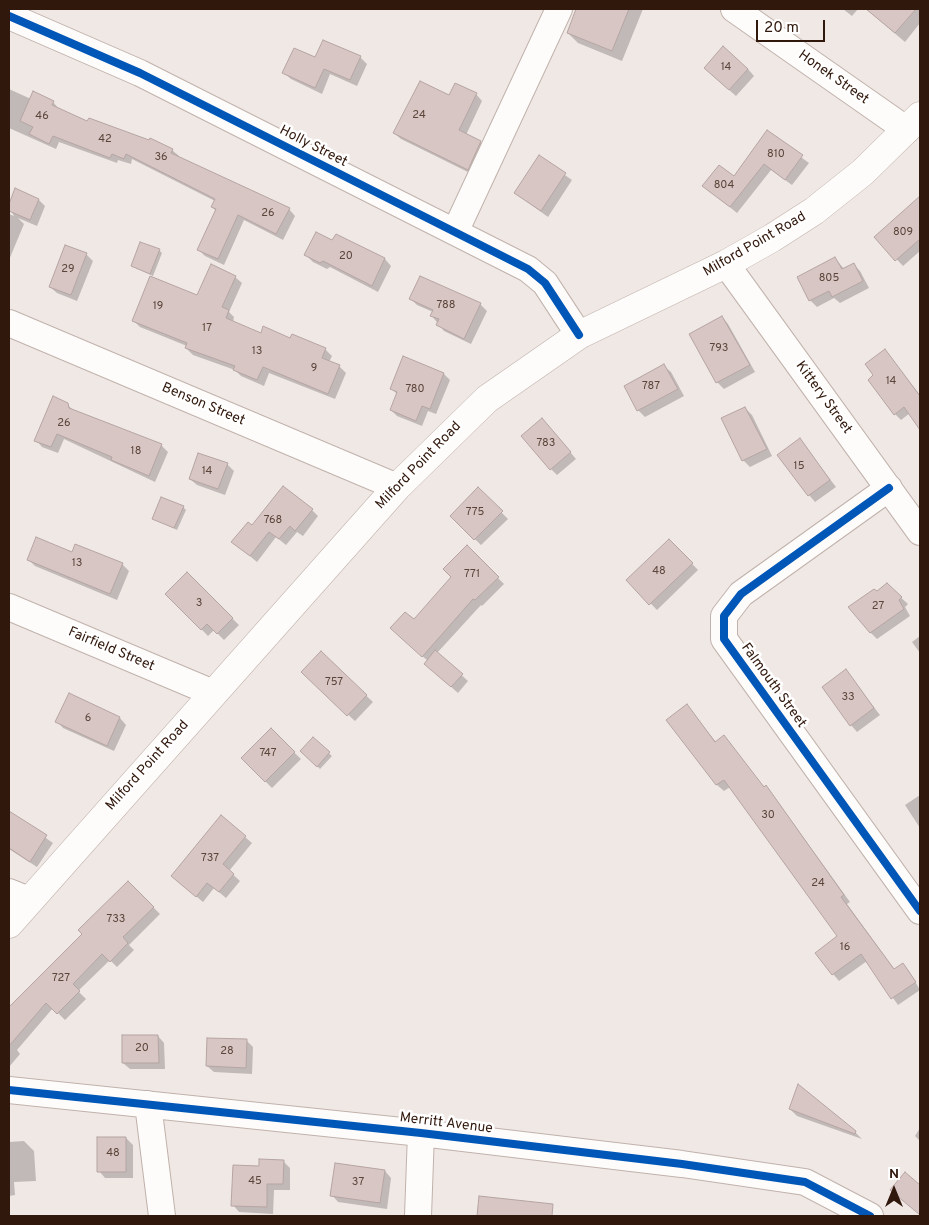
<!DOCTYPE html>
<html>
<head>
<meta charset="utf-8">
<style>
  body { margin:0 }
  #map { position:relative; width:929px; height:1225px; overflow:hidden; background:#f0e8e5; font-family:Overpass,sans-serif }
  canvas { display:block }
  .frame { position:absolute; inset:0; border:10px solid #31180c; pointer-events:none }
  .north { position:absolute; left:869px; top:1165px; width:50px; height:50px; -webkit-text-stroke:4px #fff; paint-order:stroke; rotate:0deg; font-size:14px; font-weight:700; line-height:20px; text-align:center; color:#31180c }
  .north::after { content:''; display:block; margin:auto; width:18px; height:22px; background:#31180c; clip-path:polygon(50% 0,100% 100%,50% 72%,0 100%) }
  .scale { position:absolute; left:756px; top:20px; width:69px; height:22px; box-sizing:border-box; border:2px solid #31180c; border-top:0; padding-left:6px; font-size:15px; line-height:18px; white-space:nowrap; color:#31180c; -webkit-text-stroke:4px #fff; paint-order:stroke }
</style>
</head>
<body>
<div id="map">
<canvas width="929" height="1225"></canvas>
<div class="frame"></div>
<div class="north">N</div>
<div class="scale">20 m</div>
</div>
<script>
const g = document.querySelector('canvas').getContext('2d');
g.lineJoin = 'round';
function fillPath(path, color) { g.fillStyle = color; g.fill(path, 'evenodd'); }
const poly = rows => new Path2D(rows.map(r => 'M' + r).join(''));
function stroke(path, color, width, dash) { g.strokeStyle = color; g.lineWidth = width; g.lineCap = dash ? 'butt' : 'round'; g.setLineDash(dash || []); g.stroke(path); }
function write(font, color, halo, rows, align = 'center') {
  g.font = font + ' Overpass,sans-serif'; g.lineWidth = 5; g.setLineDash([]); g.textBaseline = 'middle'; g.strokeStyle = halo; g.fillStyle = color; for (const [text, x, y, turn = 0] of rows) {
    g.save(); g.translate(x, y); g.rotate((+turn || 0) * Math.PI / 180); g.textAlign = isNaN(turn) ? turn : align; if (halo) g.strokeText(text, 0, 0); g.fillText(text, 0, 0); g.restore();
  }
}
fillPath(poly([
  [578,9,643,9,622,61,578,43,568,33],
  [843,9,858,9,852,16],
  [866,9,920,9,920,23,905,42],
  [324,41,360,57,367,64,357,86,330,74,322,94,291,79,284,73,316,59],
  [748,69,754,76,736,96,712,75],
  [9,89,31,99,53,102,59,109,88,123,172,150,179,156,178,158,289,209,295,216,283,240,244,220,224,265,205,256,199,250,216,211,212,207,215,201,132,159,131,164,118,160,117,163,59,142,56,149,9,128],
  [476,94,482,101,466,135,480,142,487,149,474,175,401,139,394,133,449,97],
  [767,132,809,163,792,185,771,170,737,213,704,186,734,178],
  [539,157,572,180,548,217,515,193],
  [16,190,39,200,45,206,37,226,18,218,24,224,9,260,9,214,14,216,9,207],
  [920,197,920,251,903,266,876,237],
  [336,235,385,259,391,266,378,292,330,267,327,269,313,262,306,255,333,242],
  [66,247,86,254,93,261,77,301,57,293,50,287],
  [159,250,162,253,153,276,132,266],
  [835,258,844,269,853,264,860,271,869,288,840,303,834,298,817,307,810,300],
  [235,277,242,283,229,312,234,317,233,322,261,334,291,339,292,336,326,350,332,356,329,362,339,366,346,373,335,399,269,373,264,386,241,376,235,370,193,355,186,348,187,346,140,327,134,321,197,297],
  [411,299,480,304,487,311,471,344,444,331,431,315,433,312,417,305],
  [722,317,728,324,755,372,724,389,717,382],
  [885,351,920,395,920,427,910,413,901,420,895,414],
  [404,358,444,374,450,380,436,414,428,411,422,426,397,416,391,410,397,394,392,389],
  [664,366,671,372,684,396,645,417,638,410,625,386],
  [67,404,74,411,161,445,168,452,155,482,64,439,58,453,42,447,36,440],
  [745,408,752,415,772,456,750,467,743,460],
  [549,427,576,459,557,475,551,469],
  [800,440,836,487,815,502,809,495],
  [227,464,234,471,225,495,197,485,190,479],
  [478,489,508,519,481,545,451,516],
  [183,507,186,510,177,530,154,519],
  [312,510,318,516,303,536,297,532,286,545,276,537,257,562,233,542,252,527],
  [669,540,698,570,657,610,628,580],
  [467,547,504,584,482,606,481,605,437,653,468,681,458,693,432,670,428,661,398,635,414,621,453,577],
  [73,553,122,564,129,571,117,600,35,566,28,559],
  [187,574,239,625,224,640,214,630,208,636,167,594],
  [887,585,908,604,905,607,910,616,877,639,870,632,877,592],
  [920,636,920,653,912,642],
  [321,653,373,702,355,721,309,679],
  [846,671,880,715,857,732,851,725],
  [69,695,120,718,126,725,114,751,63,728,57,721],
  [687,706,716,742,772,794,850,902,847,904,895,970,903,964,909,971,920,990,898,1005,867,961,839,981,833,974,839,937,730,787,724,791,717,785,668,720],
  [271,730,301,759,272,788,242,758],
  [313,739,332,756,320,769,302,751],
  [920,795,920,828,905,805],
  [10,813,53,843,37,867,9,849],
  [245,837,252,843,229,871,240,881,226,898,214,888,203,902,179,882],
  [128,882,160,914,129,945,134,950,117,967,110,960,78,991,86,999,65,1020,53,1008,17,1050,20,1054,9,1067,9,1008,84,934],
  [158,1036,164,1043,165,1069,130,1069,123,1063],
  [247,1041,253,1047,252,1074,214,1072,207,1066],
  [790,1109,855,1132,862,1139,797,1116],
  [920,1128,920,1141,915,1136],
  [126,1138,133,1145,133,1178,105,1178,99,1171],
  [24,1141,34,1151,36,1181,14,1182,15,1195,9,1196,9,1142],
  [284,1162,290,1168,290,1190,274,1190,273,1214,239,1212,233,1205,260,1167],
  [385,1171,391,1178,387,1209,338,1202,332,1195],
  [480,1197,541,1210,540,1216,478,1216]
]), '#0003');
const building = poly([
  [576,9,629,9,612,51,567,33,576,9],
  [866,9,916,9,895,33,866,9],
  [323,40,361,56,350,80,324,69,315,88,282,73,294,48,315,57,323,40],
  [723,46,748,69,729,90,704,68,723,46],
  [420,81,449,95,455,83,477,93,459,130,481,141,468,170,393,133,420,81],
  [33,91,54,101,52,105,87,121,89,118,149,140,150,138,173,149,171,153,290,208,276,234,238,215,218,259,197,250,216,209,211,207,215,199,126,154,124,159,112,154,110,158,53,136,49,144,29,134,33,127,20,121,33,91],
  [767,130,803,155,785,180,764,164,730,207,702,186,719,165,734,176,767,130],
  [539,155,566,173,541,211,514,193,539,155],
  [15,188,39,199,30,220,9,211,9,204,15,188],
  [920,196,920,239,895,261,874,237,920,196],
  [316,232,332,240,336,234,385,258,372,286,323,261,320,263,304,255,316,232],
  [140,242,160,249,150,274,131,266,140,242],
  [65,245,87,253,71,295,49,287,65,245],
  [835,257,842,269,854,263,863,281,832,297,829,291,809,301,797,277,835,257],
  [211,264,236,276,222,307,229,310,226,318,261,333,263,326,290,338,292,334,326,348,322,358,340,365,328,394,263,367,257,380,233,370,235,366,185,348,187,343,132,321,150,276,197,295,211,264],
  [420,276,481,303,464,339,436,325,439,319,430,316,433,310,409,299,420,276],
  [722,316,750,365,716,383,689,334,722,316],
  [885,349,920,396,920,430,904,407,894,415,868,380,873,375,865,364,885,349],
  [403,356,444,373,430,409,422,406,416,421,390,410,397,392,390,389,403,356],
  [664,364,678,389,637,411,624,386,664,364],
  [53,396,68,403,69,408,162,444,149,476,111,460,112,457,57,434,51,447,34,441,53,396],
  [745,407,767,449,742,461,721,418,745,407],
  [542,418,571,452,550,470,521,436,542,418],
  [800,438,830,480,808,496,777,455,800,438],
  [198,453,228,463,218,489,189,479,198,453],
  [283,486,313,509,295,531,290,526,279,539,269,532,250,556,231,542,248,522,252,525,283,486],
  [478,487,503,511,474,540,450,516,478,487],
  [161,497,184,506,174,528,152,519,161,497],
  [36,537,72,552,75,544,123,563,110,594,27,560,36,537],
  [669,539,693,563,649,605,626,580,669,539],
  [467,545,499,577,475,600,473,599,422,657,390,628,405,612,414,619,451,577,443,569,467,545],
  [187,572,233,618,217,634,207,624,201,630,165,594,187,572],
  [887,583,902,597,899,600,904,609,870,633,848,607,874,589,877,591,887,583],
  [435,650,463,674,451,687,424,664,435,650],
  [321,651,367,695,347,716,301,672,321,651],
  [846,669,874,708,850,726,822,687,846,669],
  [69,693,120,717,107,746,55,722,69,693],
  [687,704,715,742,724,735,764,787,766,785,844,895,841,897,894,969,903,963,916,982,891,999,861,954,832,975,815,953,837,936,724,780,716,785,666,720,687,704],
  [271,728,295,752,265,782,241,758,271,728],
  [313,737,330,752,317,767,300,751,313,737],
  [9,811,47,835,30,862,9,848,9,811],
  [221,815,246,836,223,864,234,874,219,892,207,883,196,897,171,876,221,815],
  [128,881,154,907,123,937,128,943,110,962,102,954,73,984,80,991,57,1014,46,1003,9,1046,9,1007,82,934,78,930,128,881],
  [122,1035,158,1035,159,1063,122,1063,122,1035],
  [207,1038,247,1039,246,1068,206,1066,207,1038],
  [798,1084,856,1131,855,1134,789,1109,798,1084],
  [97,1137,126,1137,126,1172,97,1172,97,1137],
  [259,1159,284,1160,283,1184,267,1184,267,1207,231,1206,233,1165,259,1166,259,1159],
  [335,1163,385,1170,380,1203,330,1196,335,1163],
  [905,1172,920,1185,920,1215,890,1190,905,1172],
  [479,1196,553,1204,552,1216,477,1216,479,1196]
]);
fillPath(building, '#d8c6c4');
stroke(building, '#b5a4a1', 1);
const minor = poly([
  [734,9,907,130],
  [9,16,140,73,528,269,545,283,579,335],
  [455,232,559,9],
  [726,264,920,532],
  [9,323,397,487],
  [889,488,741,594,724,616,724,639,920,911],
  [9,607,213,693],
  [9,892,29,900],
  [9,1090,421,1133,682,1164,805,1182,870,1216],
  [148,1104,162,1216],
  [418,1216,421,1133]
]);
const major = poly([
  [9,924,397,487,487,399,579,335,726,264,772,238,814,211,863,172,920,116]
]);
stroke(minor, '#c1b2ab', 28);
stroke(major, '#c1b2ab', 29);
stroke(minor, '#fdfcfb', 26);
stroke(major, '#fdfcfb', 28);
stroke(poly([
  [9,16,140,73,528,269,545,283,579,335],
  [889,488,741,594,724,616,724,639,920,911],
  [9,1090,421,1133,682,1164,805,1182,870,1216]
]), '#0057b8', 8);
write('11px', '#5b443a', null, [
  ["14",726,68],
  ["24",419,116],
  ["46",42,117],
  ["42",105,140],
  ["810",776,155],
  ["36",161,158],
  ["804",724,186],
  ["26",268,214],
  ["809",903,233],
  ["20",346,257],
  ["29",68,270],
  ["805",829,279],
  ["788",446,306],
  ["19",158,307],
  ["17",207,329],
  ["793",719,349],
  ["13",257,352],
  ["9",314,369],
  ["14",891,382],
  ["787",651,387],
  ["780",415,390],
  ["26",64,424],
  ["783",546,444],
  ["18",136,452],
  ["15",799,467],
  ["14",207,472],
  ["775",475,513],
  ["768",273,521],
  ["13",77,564],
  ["48",659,572],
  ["771",472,575],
  ["3",199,604],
  ["27",878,607],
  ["757",334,683],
  ["33",848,698],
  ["6",88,719],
  ["747",268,754],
  ["30",768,816],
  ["737",210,859],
  ["24",818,884],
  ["733",116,920],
  ["16",845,948],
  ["727",61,979],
  ["20",142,1049],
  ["28",227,1052],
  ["48",113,1154],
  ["45",255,1182],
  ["37",358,1183]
]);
write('14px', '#31180c', '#fff', [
  ["Honek Street",833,78,35],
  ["Holly Street",313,147,27],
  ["Milford Point Road",755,245,-30],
  ["Kittery Street",823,398,54],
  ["Benson Street",203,405,23],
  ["Milford Point Road",419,466,-46],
  ["Fairfield Street",111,650,23],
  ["Falmouth Street",773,686,54],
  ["Milford Point Road",148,766,-48],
  ["Merritt Avenue",446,1124,7]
]);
</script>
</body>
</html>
